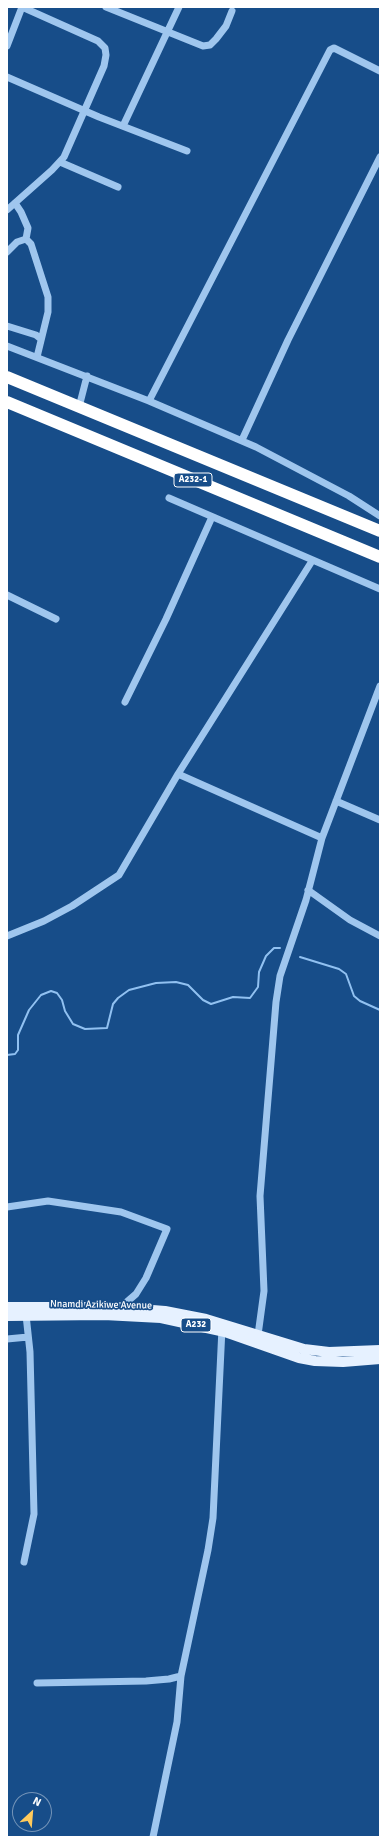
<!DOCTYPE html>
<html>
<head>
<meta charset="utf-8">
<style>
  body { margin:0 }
  #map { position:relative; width:387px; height:1844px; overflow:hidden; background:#174d89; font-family:Signika,sans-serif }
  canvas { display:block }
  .frame { position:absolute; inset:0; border:8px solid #fff; pointer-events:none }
  .north { position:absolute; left:12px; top:1792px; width:40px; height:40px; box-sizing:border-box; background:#174d89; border:1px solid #7494b8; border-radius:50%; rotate:26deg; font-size:11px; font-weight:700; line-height:16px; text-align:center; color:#fff }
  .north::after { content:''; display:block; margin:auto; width:14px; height:18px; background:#ffca5c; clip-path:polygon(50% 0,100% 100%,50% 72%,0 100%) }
</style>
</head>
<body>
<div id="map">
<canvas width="387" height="1844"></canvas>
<div class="frame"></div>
<div class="north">N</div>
</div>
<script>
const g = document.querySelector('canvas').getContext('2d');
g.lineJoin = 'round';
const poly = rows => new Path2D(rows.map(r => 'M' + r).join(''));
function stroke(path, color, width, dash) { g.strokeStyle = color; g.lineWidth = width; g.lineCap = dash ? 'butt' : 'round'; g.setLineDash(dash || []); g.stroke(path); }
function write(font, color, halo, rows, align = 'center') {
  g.font = font + ' Signika,sans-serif'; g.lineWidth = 3.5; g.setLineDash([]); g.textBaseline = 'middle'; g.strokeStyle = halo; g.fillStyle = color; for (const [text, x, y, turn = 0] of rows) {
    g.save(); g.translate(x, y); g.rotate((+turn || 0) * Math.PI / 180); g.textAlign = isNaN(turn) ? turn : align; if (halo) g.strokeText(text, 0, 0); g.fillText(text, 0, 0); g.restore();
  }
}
stroke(poly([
  [300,957,339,969,346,974,354,996,360,1001,380,1010],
  [7,1055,15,1054,18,1050,18,1035,29,1010,41,995,51,991,57,993,62,1000,65,1011,73,1024,85,1029,107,1028,113,1004,118,998,129,990,156,983,176,982,188,985,203,1000,211,1004,233,997,250,998,258,987,259,972,266,956,274,948,280,948]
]), '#91c1f1', 2);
stroke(poly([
  [106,7,203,46,210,45,216,39,226,26,232,11],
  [7,46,22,7],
  [7,77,99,117,187,151],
  [123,126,179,7],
  [60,162,118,187],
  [15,203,21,212,28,228,26,239],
  [7,210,52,170,64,157,104,66,106,55,105,48,98,41,22,7],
  [26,239,31,244,48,297,48,312,37,357],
  [7,252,17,242,26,239],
  [7,326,36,335,41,339],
  [7,346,149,401,256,447,349,496,380,516],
  [149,401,330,50,334,48,380,71],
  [79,407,87,376],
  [242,440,288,340,380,157],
  [169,498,380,589],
  [7,595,56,619],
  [125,702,166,619,212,517],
  [178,774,322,838],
  [336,801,380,820],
  [308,890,350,920,380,936],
  [7,936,44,921,72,906,119,875,178,774,312,561],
  [7,1207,48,1201,121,1212,167,1229,146,1278,136,1294,121,1307],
  [258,1335,264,1291,260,1196,276,1002,280,976,306,900,322,838,380,686],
  [7,1339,28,1337],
  [24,1562,34,1514,30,1352,26,1315],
  [37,1683,146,1681,169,1679,181,1676],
  [153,1837,177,1722,181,1676,208,1550,213,1518,222,1328]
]), '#9fc6ee', 7);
stroke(poly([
  [7,1307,115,1307,165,1311,206,1319,304,1349,329,1352,380,1350],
  [7,1316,104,1315,161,1318,225,1332,299,1358,315,1361,343,1362,380,1359]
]), '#e6f1ff', 10);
stroke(poly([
  [7,377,380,531],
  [7,402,380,557]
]), '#fff', 12);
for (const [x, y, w] of [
  [193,480,38],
  [196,1325,30]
]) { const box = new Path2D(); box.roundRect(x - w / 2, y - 7, w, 14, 3); g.fillStyle = '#174d89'; g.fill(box); stroke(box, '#fff', 1); }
write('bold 9px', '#fff', null, [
  ["A232-1",193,480],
  ["A232",196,1325]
]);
write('10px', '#fff', '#174d89', [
  ["Nnamdi Azikiwe Avenue",101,1305,1]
]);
</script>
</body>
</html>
